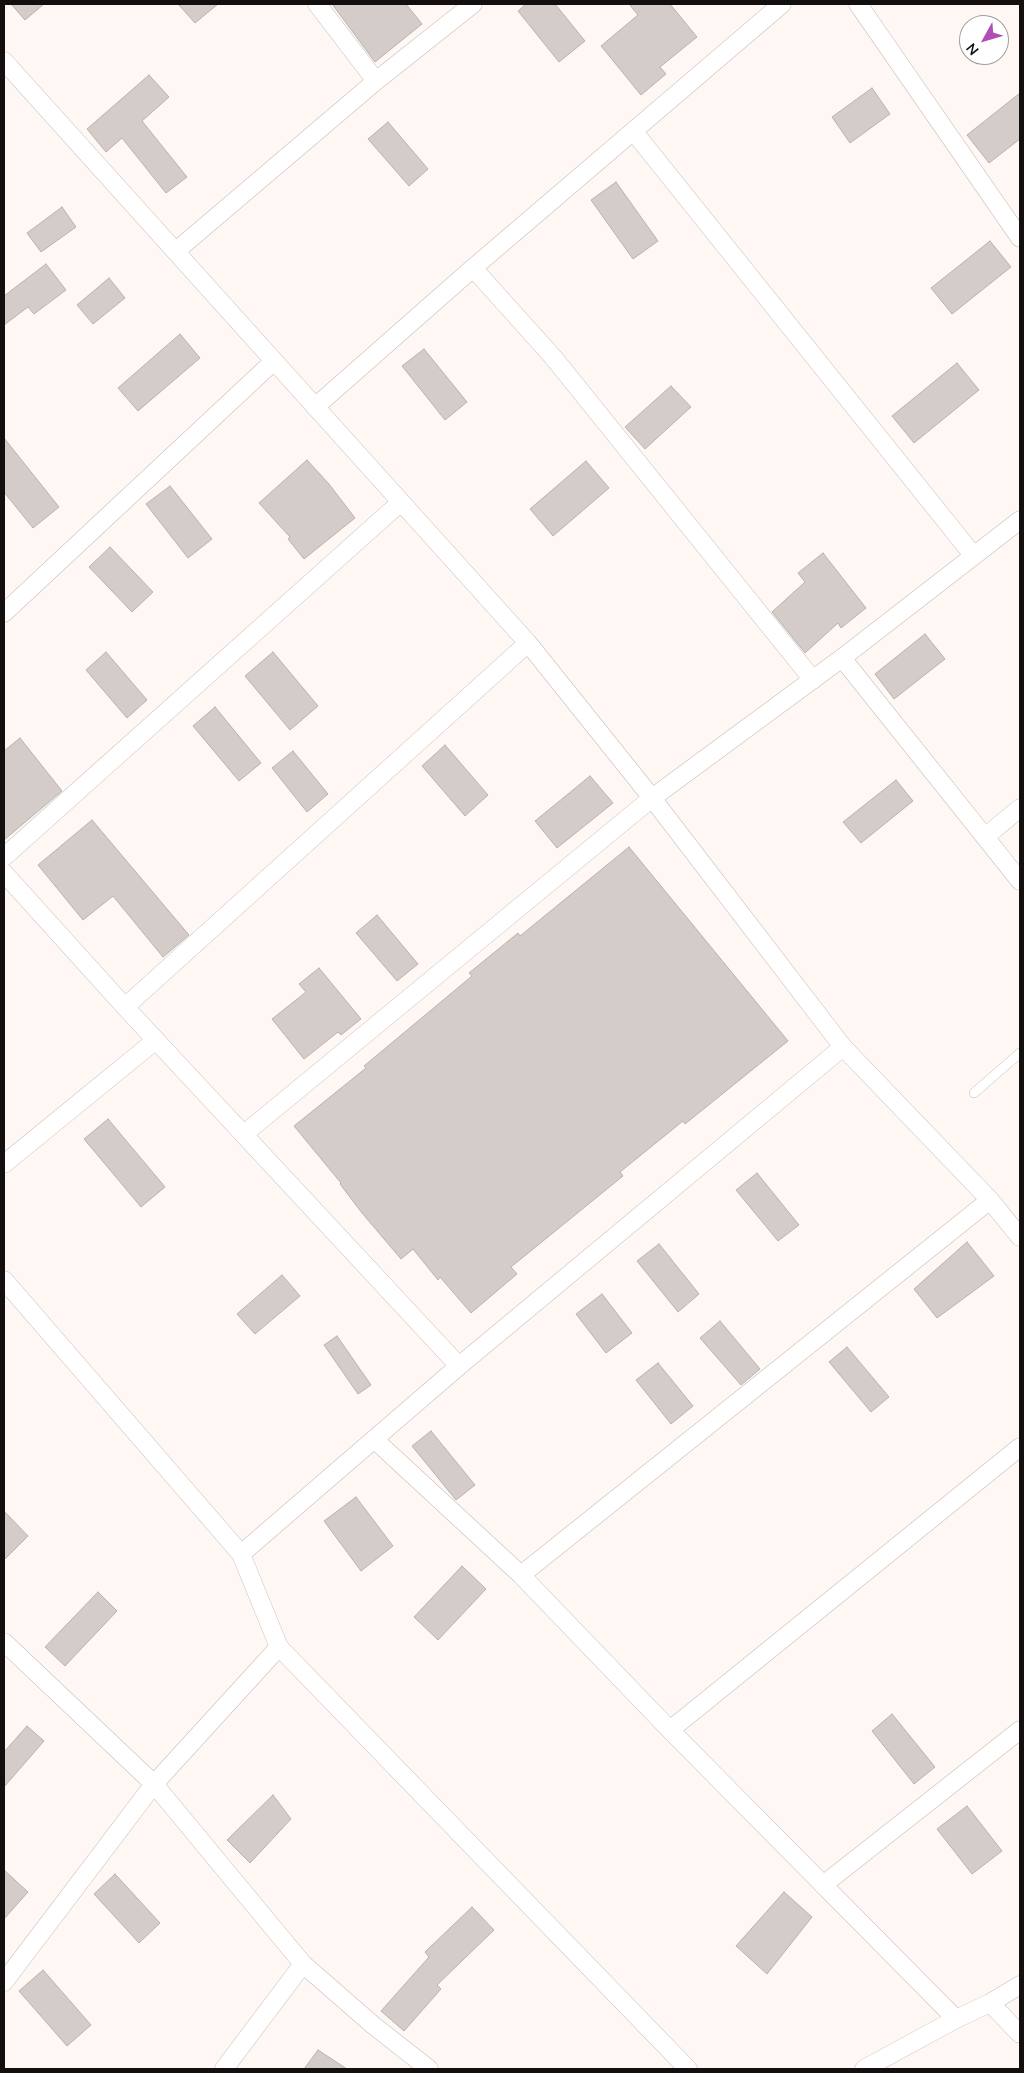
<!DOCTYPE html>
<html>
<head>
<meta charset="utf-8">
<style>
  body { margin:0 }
  #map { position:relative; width:1024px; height:2073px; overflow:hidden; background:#fff7f3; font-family:"Nunito Sans",sans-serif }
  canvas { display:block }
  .frame { position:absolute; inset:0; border:5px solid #120f0e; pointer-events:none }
  .north { position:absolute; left:959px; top:15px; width:50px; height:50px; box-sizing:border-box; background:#fff; border:1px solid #a09f9f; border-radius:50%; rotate:231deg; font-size:14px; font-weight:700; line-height:20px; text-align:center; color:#120f0e }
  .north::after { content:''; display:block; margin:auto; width:18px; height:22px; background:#b14eb5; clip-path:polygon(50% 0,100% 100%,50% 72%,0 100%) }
</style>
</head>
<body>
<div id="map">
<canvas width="1024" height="2073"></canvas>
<div class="frame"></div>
<div class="north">N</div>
</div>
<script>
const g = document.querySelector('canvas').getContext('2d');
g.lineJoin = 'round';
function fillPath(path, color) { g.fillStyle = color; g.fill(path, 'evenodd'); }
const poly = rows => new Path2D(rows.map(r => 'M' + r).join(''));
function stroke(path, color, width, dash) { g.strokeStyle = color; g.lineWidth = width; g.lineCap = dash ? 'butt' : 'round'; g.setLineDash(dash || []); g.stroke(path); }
const building = poly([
  [11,4,44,4,25,20,11,4],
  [178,4,218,4,195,23,178,4],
  [332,4,406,4,422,24,375,62,332,4],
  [526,4,555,4,585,41,559,62,518,11,526,4],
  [629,4,670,4,697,37,660,67,666,74,641,95,601,46,638,15,629,4],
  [149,75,169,97,142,121,187,177,166,193,122,138,106,152,87,129,149,75],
  [872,88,890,114,850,143,832,117,872,88],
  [1020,93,1020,139,989,163,967,135,1020,93],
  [388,122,428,169,409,186,368,139,388,122],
  [616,182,658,241,633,259,591,200,616,182],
  [62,207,76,227,41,252,27,233,62,207],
  [990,241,1011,267,952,314,931,288,990,241],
  [46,264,66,290,34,314,28,307,4,325,4,296,46,264],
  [109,278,125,298,93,324,77,305,109,278],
  [180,334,200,358,138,411,118,388,180,334],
  [424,349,467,402,445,420,402,366,424,349],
  [957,363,979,390,914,443,892,416,957,363],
  [671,386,691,407,645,449,625,427,671,386],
  [4,438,59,507,33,528,4,492,4,438],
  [307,460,329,484,355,518,304,559,288,539,290,537,259,503,307,460],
  [586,461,609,488,553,536,530,509,586,461],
  [170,486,212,539,188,558,146,504,170,486],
  [110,547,153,592,132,612,89,567,110,547],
  [823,553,866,608,841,628,838,623,805,653,772,612,805,582,798,573,823,553],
  [925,634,945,659,894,699,875,674,925,634],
  [106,652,147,700,127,718,86,670,106,652],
  [273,652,318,706,290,730,245,676,273,652],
  [215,707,261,763,239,781,193,726,215,707],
  [20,738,62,791,4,840,4,751,20,738],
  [445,745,488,795,465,816,422,766,445,745],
  [293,751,328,794,307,812,272,768,293,751],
  [590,776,613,803,557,848,535,821,590,776],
  [896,780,913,801,861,843,843,822,896,780],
  [92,820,189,935,163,957,113,896,83,920,38,865,92,820],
  [629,847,788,1041,685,1124,683,1121,620,1172,623,1176,511,1267,517,1274,471,1313,440,1277,438,1280,413,1249,401,1259,362,1213,340,1184,341,1183,294,1126,366,1068,364,1066,472,976,469,973,518,933,520,936,629,847],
  [377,915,418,964,397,981,356,933,377,915],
  [319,968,361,1019,341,1035,338,1032,304,1059,272,1019,306,992,299,984,319,968],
  [108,1119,165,1187,141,1207,84,1139,108,1119],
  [757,1173,799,1225,778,1241,736,1190,757,1173],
  [967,1242,994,1276,937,1318,914,1289,967,1242],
  [659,1244,699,1294,678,1312,637,1261,659,1244],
  [282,1275,300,1296,255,1334,237,1314,282,1275],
  [602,1294,632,1333,606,1353,576,1314,602,1294],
  [720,1321,760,1369,741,1385,700,1338,720,1321],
  [337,1336,371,1385,358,1394,324,1345,337,1336],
  [847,1347,889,1397,871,1412,829,1362,847,1347],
  [658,1363,693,1406,671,1424,636,1380,658,1363],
  [431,1431,475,1485,456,1500,412,1446,431,1431],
  [356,1497,393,1546,361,1571,324,1521,356,1497],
  [4,1511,28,1536,4,1560,4,1511],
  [462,1566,486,1589,438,1640,414,1617,462,1566],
  [98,1592,117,1611,65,1666,45,1647,98,1592],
  [892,1714,935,1767,914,1784,872,1731,892,1714],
  [27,1726,44,1741,4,1787,4,1752,27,1726],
  [273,1795,291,1819,250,1863,227,1840,273,1795],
  [967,1806,1002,1851,972,1874,937,1829,967,1806],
  [4,1870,28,1892,4,1919,4,1870],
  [115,1874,160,1923,139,1943,94,1894,115,1874],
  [784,1892,812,1917,767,1974,736,1946,784,1892],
  [472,1907,494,1930,437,1985,441,1989,404,2031,381,2011,429,1957,425,1952,472,1907],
  [43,1970,91,2025,67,2046,19,1991,43,1970],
  [318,2050,347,2069,304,2069,318,2050]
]);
fillPath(building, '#d4ccc9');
stroke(building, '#b9b1ae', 1);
const lane = poly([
  [974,1093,1020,1053]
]);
const street = poly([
  [317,4,376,81],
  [782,4,473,268,553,357,813,680],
  [858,4,1020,238],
  [4,61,528,643,652,798,843,1047,990,1200,1020,1237],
  [634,132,973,555],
  [176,251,376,81,473,4],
  [315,407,473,268],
  [4,613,274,361],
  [842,658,1020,881],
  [985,837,1020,808],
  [4,857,401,502],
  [4,873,125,1007,459,1366],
  [125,1007,528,643],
  [244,1134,652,798,842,658,1020,520],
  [4,1164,156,1040],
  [4,1280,241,1554,279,1647,688,2069],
  [375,1440,521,1575,670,1730,956,2019],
  [241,1554,459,1366,843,1047],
  [521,1575,990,1200],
  [4,1642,154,1784,303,1964,373,2025,429,2069],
  [670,1730,1020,1447],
  [823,1885,1020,1730],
  [4,1982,154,1784,279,1647],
  [990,2003,1020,2034],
  [224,2069,303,1964],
  [864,2069,956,2019,990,2003,1020,1985]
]);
stroke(lane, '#c5beba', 10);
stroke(street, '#c5beba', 19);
stroke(lane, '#fff', 9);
stroke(street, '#fff', 18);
</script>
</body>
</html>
